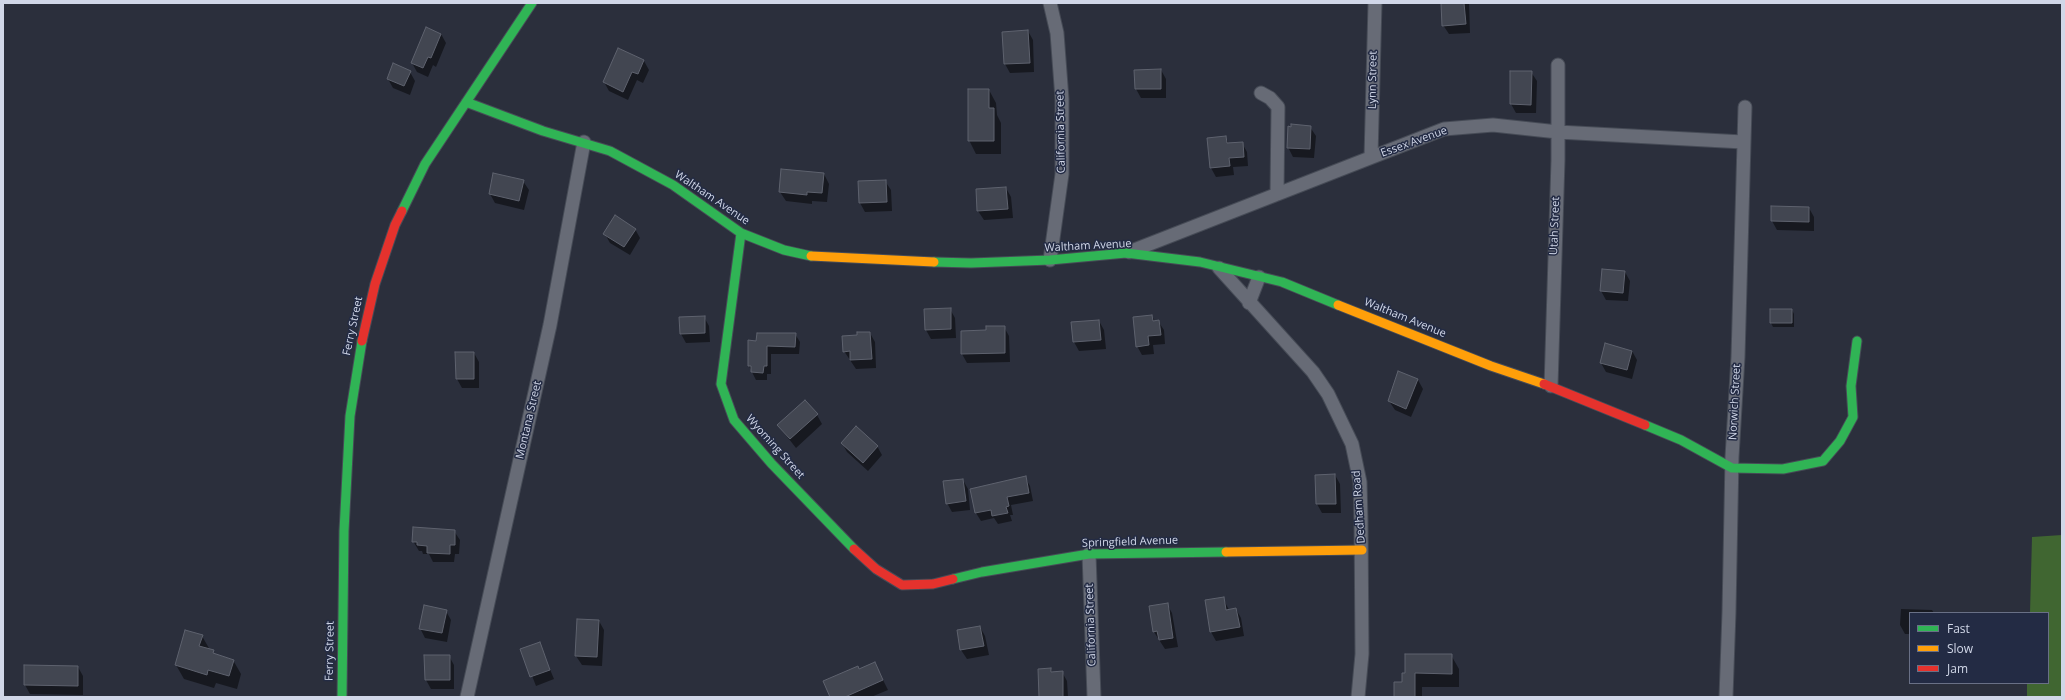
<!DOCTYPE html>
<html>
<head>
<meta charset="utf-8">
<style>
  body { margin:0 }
  #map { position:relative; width:2065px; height:700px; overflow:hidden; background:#2b2f3c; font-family:"Open Sans",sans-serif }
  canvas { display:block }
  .frame { position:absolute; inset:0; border:4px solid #d1d7e8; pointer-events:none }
  .legend { position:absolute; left:1909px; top:612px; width:140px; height:72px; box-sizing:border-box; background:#232b44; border:1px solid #697086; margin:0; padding:5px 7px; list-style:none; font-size:12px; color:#d1d7e8 }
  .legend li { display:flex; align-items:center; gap:8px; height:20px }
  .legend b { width:20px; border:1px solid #697086 }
</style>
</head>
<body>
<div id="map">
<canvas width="2065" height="700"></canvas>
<div class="frame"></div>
<ul class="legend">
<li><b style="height:5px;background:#30b455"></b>Fast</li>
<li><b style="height:5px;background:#ff9f0a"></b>Slow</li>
<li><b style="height:5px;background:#e5322d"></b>Jam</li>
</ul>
</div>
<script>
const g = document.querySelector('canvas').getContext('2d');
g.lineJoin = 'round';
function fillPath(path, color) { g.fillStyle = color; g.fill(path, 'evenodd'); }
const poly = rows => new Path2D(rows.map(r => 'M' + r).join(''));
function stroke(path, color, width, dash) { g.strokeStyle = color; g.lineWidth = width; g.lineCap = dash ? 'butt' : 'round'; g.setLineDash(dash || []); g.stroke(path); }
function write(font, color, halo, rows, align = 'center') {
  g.font = font + ' "Open Sans",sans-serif'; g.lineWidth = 3; g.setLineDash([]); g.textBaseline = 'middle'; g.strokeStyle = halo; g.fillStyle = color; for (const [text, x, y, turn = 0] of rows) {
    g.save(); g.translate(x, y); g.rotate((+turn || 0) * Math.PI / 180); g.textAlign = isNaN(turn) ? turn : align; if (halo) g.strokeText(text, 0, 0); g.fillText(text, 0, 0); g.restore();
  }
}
fillPath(poly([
  [2062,535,2062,697,2027,697,2027,683,2048,683,2048,613,2030,613,2032,537]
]), '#406631');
fillPath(poly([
  [1442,3,1469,3,1470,33,1449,34,1443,25],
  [1028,31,1033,40,1034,72,1010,73,1005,64],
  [441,34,446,43,436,67,433,65,428,77,417,72,412,63],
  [619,50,644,61,649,70,643,83,637,80,628,100,609,91,604,82],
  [1161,70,1166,79,1166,98,1141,98,1136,89],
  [410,72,415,81,410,95,393,88,388,79],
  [1511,72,1531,72,1537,81,1536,113,1516,113,1511,104],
  [989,90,996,103,997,115,1001,123,1001,154,976,154,969,140],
  [1310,127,1316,136,1314,158,1293,157,1288,147],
  [1226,137,1229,144,1242,143,1247,152,1248,166,1233,167,1234,175,1216,177,1211,168],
  [782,171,824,174,829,184,827,202,812,201,812,204,786,201,780,192],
  [523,181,529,190,524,210,495,203,490,194],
  [885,181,891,190,892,211,865,212,860,203,859,182],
  [1006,188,1011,197,1013,218,984,220,978,211],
  [1772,208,1809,208,1814,217,1814,231,1777,230,1772,221],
  [635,229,640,238,630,255,610,243,605,234],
  [1625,272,1630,281,1628,301,1606,300,1601,291],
  [950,309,955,318,956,338,931,339,926,330],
  [1792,310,1794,314,1794,327,1773,327,1771,323],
  [1152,316,1155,321,1158,321,1164,330,1165,344,1153,345,1154,354,1142,355,1137,346],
  [704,317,709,326,710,342,686,343,681,334],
  [1099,321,1104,330,1106,349,1079,351,1074,342],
  [1004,327,1009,336,1010,362,967,363,962,354,987,331],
  [870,333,875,342,876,368,856,369,844,351,858,336],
  [795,334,800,342,799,354,771,354,771,374,767,374,767,380,756,380,749,366,757,342],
  [1632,351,1637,360,1632,379,1606,372,1601,363],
  [474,353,479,362,479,388,462,388,457,379],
  [1418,380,1423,389,1411,417,1395,410,1389,401],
  [817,415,822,424,796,448,778,425],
  [842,443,877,446,882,455,868,471,847,452],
  [1335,475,1340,484,1341,513,1322,513,1317,504,1316,476],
  [1025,477,1030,486,1033,501,1011,505,1013,515,1010,515,1012,521,998,524,994,518,981,521,976,513],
  [963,480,968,489,970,510,952,512,947,503],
  [454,531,460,540,459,554,455,554,454,562,433,562,429,554,423,554,422,551,419,551,413,541],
  [1223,598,1229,610,1236,609,1241,618,1244,636,1216,641,1211,632],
  [1167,604,1172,613,1178,647,1165,649,1154,632],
  [1901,609,1932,610,1934,613,1910,613,1910,634,1905,634,1900,625],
  [446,611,451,620,447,642,425,638,420,628],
  [599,621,604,630,602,666,582,665,576,656],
  [980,627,985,636,989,655,967,659,961,650],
  [202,636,210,650,215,655,233,660,241,674,237,689,216,683,214,688,184,679,176,665],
  [539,643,554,679,536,686,522,650],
  [1451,655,1459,669,1459,687,1422,687,1422,697,1395,697,1403,683,1403,674],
  [425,656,449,656,454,665,454,689,431,689,426,680],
  [875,664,888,690,871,697,831,697,859,670],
  [78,667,83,676,83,695,30,694,25,685],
  [1051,669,1053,673,1062,672,1067,681,1068,697,1040,697]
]), '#0007');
const building = poly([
  [1441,3,1464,3,1466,24,1442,26,1441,3],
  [426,27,441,34,431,58,428,57,423,68,411,63,426,27],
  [1028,30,1030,63,1004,64,1002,32,1028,30],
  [618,48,644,60,638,74,632,72,623,92,603,82,618,48],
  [393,63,411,71,404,86,387,79,393,63],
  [1161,69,1161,89,1135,89,1134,70,1161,69],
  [1510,71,1532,71,1531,105,1510,104,1510,71],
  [968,89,989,89,989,108,994,108,994,141,968,141,968,89],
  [1291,124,1311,126,1310,149,1287,148,1288,126,1291,127,1291,124],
  [1226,136,1227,143,1243,142,1244,157,1229,158,1230,166,1210,168,1207,138,1226,136],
  [781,169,824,173,822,193,807,192,807,195,779,192,781,169],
  [493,173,524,180,519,201,489,194,493,173],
  [886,180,887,202,859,203,858,181,886,180],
  [1006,187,1008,209,977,211,976,189,1006,187],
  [1771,206,1809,207,1809,222,1771,221,1771,206],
  [615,215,636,229,624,247,603,234,615,215],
  [1602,269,1625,271,1623,293,1600,291,1602,269],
  [951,308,951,329,925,330,924,309,951,308],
  [1770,309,1792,309,1792,323,1770,323,1770,309],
  [1152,315,1153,321,1159,320,1161,335,1148,336,1149,345,1136,347,1133,317,1152,315],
  [705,316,705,333,680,334,679,317,705,316],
  [1099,320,1101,340,1073,342,1071,322,1099,320],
  [986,326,1005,326,1005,353,961,354,961,331,986,330,986,326],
  [857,332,870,332,872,359,850,360,850,351,843,352,842,336,857,335,857,332],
  [757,333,796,333,795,347,767,346,767,366,764,366,763,373,751,372,751,366,748,366,748,340,756,341,757,333],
  [1605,343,1632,351,1627,370,1600,363,1605,343],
  [455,352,474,352,474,379,456,379,455,352],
  [1398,371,1418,379,1406,409,1388,401,1398,371],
  [805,400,818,414,790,439,777,425,805,400],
  [856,426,878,446,863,463,841,443,856,426],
  [1335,474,1336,504,1316,504,1315,475,1335,474],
  [1026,476,1029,493,1007,497,1009,506,1006,507,1008,513,992,516,991,510,975,513,970,489,1026,476],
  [963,479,966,501,946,504,943,481,963,479],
  [413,527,455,530,455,545,450,545,450,554,427,553,427,546,417,545,417,542,412,542,413,527],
  [1224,597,1226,610,1236,608,1240,627,1210,632,1205,600,1224,597],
  [1168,603,1173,638,1159,640,1157,631,1153,632,1149,606,1168,603],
  [424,605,447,610,442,633,419,629,424,605],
  [577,619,599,620,597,657,575,656,577,619],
  [980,626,984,646,960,650,957,630,980,626],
  [185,630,203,635,199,646,214,650,213,653,234,660,229,676,208,670,207,675,175,665,185,630],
  [540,642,550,670,530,677,520,649,540,642],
  [1405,654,1452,654,1452,674,1415,673,1415,697,1394,697,1394,682,1402,682,1402,673,1405,673,1405,654],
  [424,655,450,655,450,680,425,680,424,655],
  [875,662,883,680,845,697,830,697,823,681,858,666,859,669,875,662],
  [24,665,78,666,78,686,24,685,24,665],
  [1051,668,1051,672,1063,671,1063,697,1039,697,1038,669,1051,668]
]);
fillPath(building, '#424651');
stroke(building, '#5e626e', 1);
const street = poly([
  [1050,3,1057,33,1062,99,1062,174,1050,260],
  [1261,93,1270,98,1278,107,1277,194],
  [1371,157,1375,3],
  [1129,252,1444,129,1493,125,1558,132,1743,142],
  [1219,268,1313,372,1328,394,1352,444,1360,482,1361,520,1362,654,1358,697],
  [1249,303,1259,277],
  [1551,386,1558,160,1558,65],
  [1089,554,1094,697],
  [467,697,550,325,584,142],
  [1726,697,1729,612,1732,457,1738,357,1745,107]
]);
const fast = poly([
  [466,102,543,131,610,151,673,185,741,233,784,250,811,256],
  [402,211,425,164,532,3],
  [741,233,721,384,734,420,771,463,854,549],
  [934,262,971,263,1050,260,1126,253,1200,262,1282,282,1338,305],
  [1645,425,1681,440,1732,468,1783,469,1823,461,1840,441,1853,417,1851,386,1857,341],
  [953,579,982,572,1089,554,1226,552],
  [342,697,344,531,350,416,362,341]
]);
const slow = poly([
  [811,256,934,262],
  [1338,305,1491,366,1544,384],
  [1226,552,1362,550]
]);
const jam = poly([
  [362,341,375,284,395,225,402,211],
  [1544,384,1645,425],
  [854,549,876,569,902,585,933,584,953,579]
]);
stroke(street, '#464b56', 15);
stroke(fast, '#464b56', 11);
stroke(slow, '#464b56', 11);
stroke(jam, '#464b56', 11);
stroke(street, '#676b76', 13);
stroke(fast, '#30b455', 9);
stroke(slow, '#ff9f0a', 9);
stroke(jam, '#e5322d', 9);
write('11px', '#d1d7e8', '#232b44', [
  ["Lynn Street",1373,80,-89],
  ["California Street",1061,132,-91],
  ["Essex Avenue",1414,142,-20],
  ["Waltham Avenue",712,198,34],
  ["Utah Street",1555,226,-88],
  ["Waltham Avenue",1088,246,-3],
  ["Waltham Avenue",1405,318,22],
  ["Ferry Street",353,326,-78],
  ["Norwich Street",1735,402,-87],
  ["Montana Street",529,420,-77],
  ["Wyoming Street",775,447,48],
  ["Dedham Road",1359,507,-94],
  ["Springfield Avenue",1130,542,-2],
  ["California Street",1091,625,-92],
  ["Ferry Street",330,651,-89]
]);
</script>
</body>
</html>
